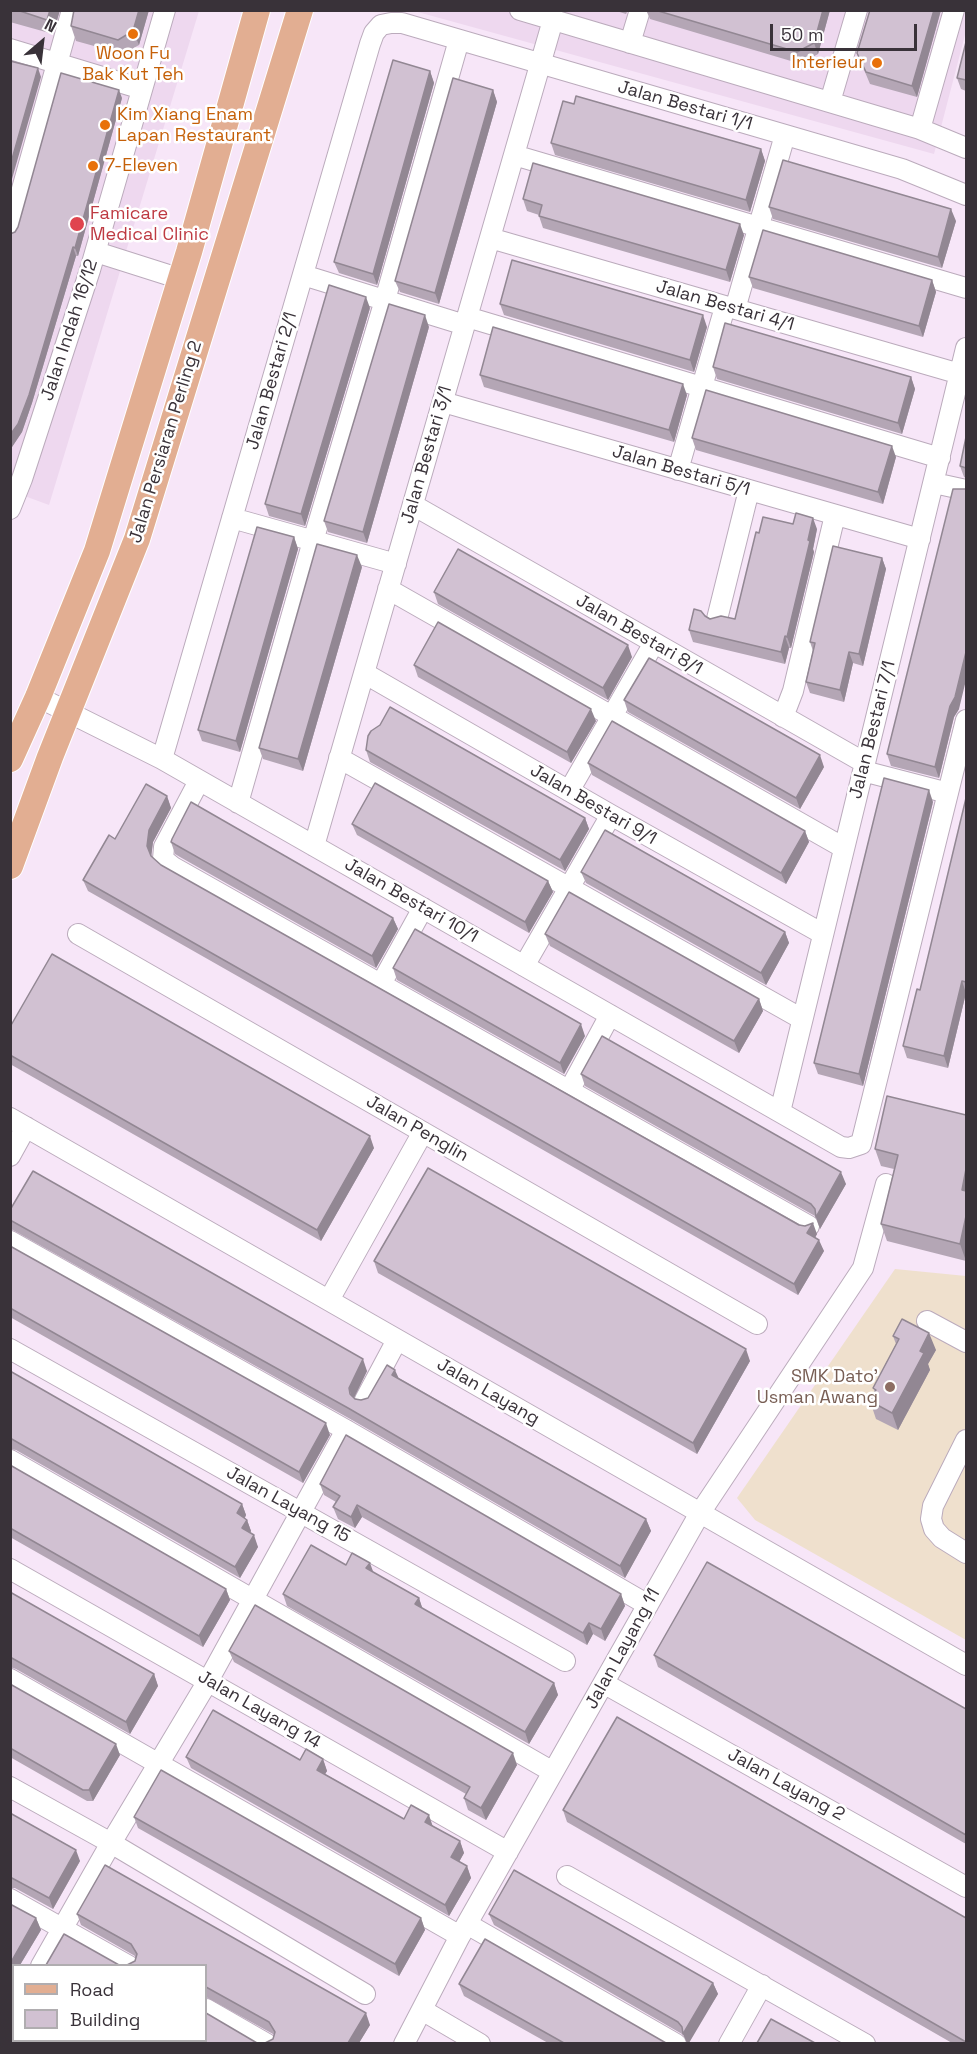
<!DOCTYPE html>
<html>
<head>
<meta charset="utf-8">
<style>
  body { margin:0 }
  #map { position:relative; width:977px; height:2054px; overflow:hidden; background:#f7e6f8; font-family:"Space Grotesk",sans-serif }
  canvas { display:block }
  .frame { position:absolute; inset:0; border:12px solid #393239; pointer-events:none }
  .legend { position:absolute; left:12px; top:1964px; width:195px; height:78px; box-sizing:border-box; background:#fff; border:2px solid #b0adb0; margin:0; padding:8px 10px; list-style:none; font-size:18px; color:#393239 }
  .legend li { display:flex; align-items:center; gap:12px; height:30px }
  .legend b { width:30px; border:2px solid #b0adb0 }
  .north { position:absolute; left:12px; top:12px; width:60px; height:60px; -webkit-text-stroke:4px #fff; paint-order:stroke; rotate:28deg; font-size:16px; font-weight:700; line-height:24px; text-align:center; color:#393239 }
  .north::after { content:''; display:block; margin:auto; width:21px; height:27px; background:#393239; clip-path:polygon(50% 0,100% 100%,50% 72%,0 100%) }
  .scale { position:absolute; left:770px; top:24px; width:147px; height:27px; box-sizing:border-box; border:3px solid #393239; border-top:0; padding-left:8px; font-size:18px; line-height:21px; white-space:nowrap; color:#393239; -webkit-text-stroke:4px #fff; paint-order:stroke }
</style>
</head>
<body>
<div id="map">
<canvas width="977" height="2054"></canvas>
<div class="frame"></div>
<ul class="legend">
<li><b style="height:8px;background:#e2ae92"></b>Road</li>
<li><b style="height:16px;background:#d1c1d2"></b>Building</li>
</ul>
<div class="north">N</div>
<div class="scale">50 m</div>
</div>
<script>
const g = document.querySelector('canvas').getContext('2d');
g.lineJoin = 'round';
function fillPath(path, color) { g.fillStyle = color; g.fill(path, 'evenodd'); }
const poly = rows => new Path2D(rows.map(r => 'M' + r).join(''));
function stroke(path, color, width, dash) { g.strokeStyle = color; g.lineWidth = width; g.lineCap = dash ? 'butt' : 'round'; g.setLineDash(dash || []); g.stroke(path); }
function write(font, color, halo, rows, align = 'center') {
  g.font = font + ' "Space Grotesk",sans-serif'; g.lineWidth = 5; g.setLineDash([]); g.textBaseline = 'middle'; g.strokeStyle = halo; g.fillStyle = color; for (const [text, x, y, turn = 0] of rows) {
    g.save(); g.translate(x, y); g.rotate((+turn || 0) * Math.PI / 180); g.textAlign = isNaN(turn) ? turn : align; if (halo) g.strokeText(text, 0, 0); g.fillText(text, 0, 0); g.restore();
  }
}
fillPath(poly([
  [966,10,966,31,934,154,414,11],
  [11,11,199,11,49,505,11,491]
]), '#eed8ef');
fillPath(poly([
  [895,1269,966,1276,966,1640,755,1520,737,1498]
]), '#efe0cd');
const minor = poly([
  [520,10,920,129,966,148],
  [630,43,640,10],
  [10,49,142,89],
  [830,102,857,10],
  [920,129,954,10],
  [514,155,966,288],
  [10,232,72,10],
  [490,238,960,374],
  [96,252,181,279],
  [303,275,465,325],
  [735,309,785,135],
  [467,317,940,458],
  [443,402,920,539],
  [678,470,725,307],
  [934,483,966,490],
  [413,505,865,763],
  [10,509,22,479,90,270,165,10],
  [232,518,396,564],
  [388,589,844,848],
  [717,619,749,490],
  [364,673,611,815,823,934],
  [38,697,162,759,841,1147,849,1148,861,1144,966,720],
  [783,717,793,691,835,515],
  [339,758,802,1019],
  [162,759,370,44,374,33,381,25,391,23,402,23,902,169,966,195],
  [863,771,948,793],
  [199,781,164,847,163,859,173,867,809,1226],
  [569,791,654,643],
  [238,803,313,541,385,300,459,40],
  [314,846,553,20],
  [78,934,757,1324],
  [524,966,611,815],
  [381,984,423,908],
  [569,1091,610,1015],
  [780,1112,966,348],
  [10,1118,966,1665],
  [10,1156,26,1127],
  [10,1241,346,1430,648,1605],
  [329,1300,423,1132],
  [927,1321,966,1342],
  [10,1349,565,1661],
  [365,1400,397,1340],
  [966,1440,933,1506,931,1519,934,1529,942,1538,966,1553],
  [10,1460,553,1772],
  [10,1569,508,1852],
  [10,1679,460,1936],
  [605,1684,966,1887],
  [10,1787,111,1843,365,1994],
  [567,1876,865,2044],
  [10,1899,129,1966],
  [467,1924,676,2044],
  [41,1966,111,1843,208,1681,346,1430],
  [10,2007,14,2008],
  [206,2009,267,2044],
  [422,2010,480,2044],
  [70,2040,75,2044],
  [404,2044,460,1936,700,1513,863,1268,886,1184],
  [729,2044,762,1985]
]);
const major = poly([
  [10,759,38,697,97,551,189,252,257,10],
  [10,866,50,757,137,539,300,10]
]);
stroke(minor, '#bbabbc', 22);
stroke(major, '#fff', 28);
stroke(minor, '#fff', 20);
stroke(major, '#e2ae92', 26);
fillPath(poly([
  [10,10,60,10,53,34,10,22],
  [74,10,149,10,139,45,123,54,76,41,71,26],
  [613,10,628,10,626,14],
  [646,10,830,10,818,54,801,64,650,19],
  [870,10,941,10,917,97,870,84,857,53],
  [966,42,966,91,961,89,957,78],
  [430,71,434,83,377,285,339,273,334,262],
  [493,90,497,102,439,304,400,292,395,281],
  [122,98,78,256,76,256,32,403,22,432,12,447,10,446,10,234,15,232],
  [574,104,761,149,765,161,750,212,555,155,551,143],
  [523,199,744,235,730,282,543,228,539,216,539,215,527,211],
  [769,207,956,221,942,268,773,219],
  [749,277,932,280,936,292,923,337,753,288],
  [500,304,707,327,694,372,504,315],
  [370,308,305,526,269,516,265,504],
  [429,327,367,543,328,532,324,521],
  [713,367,911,377,915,389,902,434,717,379],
  [480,375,687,395,674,442,484,387],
  [966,437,966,478,964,477,960,466],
  [692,438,896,457,883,504,696,450],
  [966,490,959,709,954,717,939,778,891,766,887,754],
  [817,529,813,549,814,552,791,648,789,648,785,664,693,642,689,630,705,616,710,619,735,619,759,533],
  [294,537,298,549,240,752,202,741,198,730],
  [882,558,886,569,863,666,853,663,844,702,810,693,806,682,813,651,810,642],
  [362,567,303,771,263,759,259,748],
  [434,592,632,657,608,700,438,604],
  [414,665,596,721,571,763,418,677],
  [624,700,824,767,800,809,628,712],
  [366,750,585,818,589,829,565,871,370,762],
  [588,763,805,831,809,842,786,884,592,775],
  [167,796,171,808,153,842,151,857,161,865,817,1234,815,1237,824,1251,798,1295,88,891,83,880,115,839],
  [966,798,966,993,948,1068,907,1058,903,1046,920,990],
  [933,802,863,1086,818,1074,814,1063],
  [352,824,548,881,553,892,529,933,357,835],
  [171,842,393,918,398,929,376,968,180,857,175,854],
  [581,872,785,932,789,943,766,985,586,883],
  [545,934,759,999,763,1011,739,1053,550,946],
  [393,968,585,1036,564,1074,397,980],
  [10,1027,374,1148,321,1241,10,1064],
  [581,1074,846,1184,820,1229,815,1216,585,1086],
  [966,1115,966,1261,887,1241,881,1224,894,1169,881,1166,875,1149],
  [10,1210,367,1371,354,1398,361,1400,368,1398,399,1378,646,1519,651,1531,625,1578,352,1420,11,1229],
  [10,1246,330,1435,303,1483,10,1317],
  [374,1261,750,1361,697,1454,378,1273],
  [893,1336,936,1350,928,1364,930,1370,898,1430,876,1419,870,1401,875,1392,873,1388,896,1344],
  [10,1371,242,1504,246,1515,245,1518,247,1520,251,1531,250,1533,258,1547,240,1578,16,1450,10,1449],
  [10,1465,226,1589,230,1600,203,1647,10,1537],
  [320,1484,621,1594,625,1606,605,1641,593,1634,587,1645,362,1517,355,1528,338,1519,333,1507,336,1502,324,1495],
  [346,1565,373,1572,419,1598,422,1608,554,1683,558,1695,529,1744,287,1606,283,1594],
  [10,1592,154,1674,158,1686,130,1734,16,1669,10,1667],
  [229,1651,517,1765,486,1820,468,1810,464,1798,466,1794,234,1662],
  [654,1655,966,1709,966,1844,658,1667],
  [10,1684,120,1755,93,1801,87,1801,10,1757],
  [186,1757,300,1760,323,1759,327,1771,325,1774,404,1819,433,1826,460,1841,464,1853,459,1862,467,1866,471,1878,449,1916,191,1768],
  [563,1810,966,1918,966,2043,952,2043,567,1822],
  [10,1813,80,1861,53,1909,15,1888,10,1888],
  [134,1817,421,1918,425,1930,399,1976,138,1828],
  [10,1904,36,1918,41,1930,20,1965,14,1965,14,1973,10,1971],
  [77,1914,370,2025,359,2043,265,2043,273,2039,274,2035,273,2034,206,1997,206,1965,135,1961,135,1956,81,1925],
  [489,1914,713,1983,718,1994,687,2043,684,2036,682,2034,494,1925],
  [459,1984,666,2043,669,2043,548,2043,464,1996],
  [131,2040,206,2040,260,2043,136,2043]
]), '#b4a6b5');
fillPath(poly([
  [50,10,60,10,53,34,47,20],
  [139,10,149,10,139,45,133,31],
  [823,10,830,10,818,54,814,43],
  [934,10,941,10,917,97,912,86],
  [38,68,41,77,10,186,10,166],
  [430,71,434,83,377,285,373,274],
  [119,90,122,98,78,256,75,248],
  [493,90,497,102,439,304,435,293],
  [761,149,765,161,750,212,746,200],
  [951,209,956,221,942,268,938,257],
  [740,224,744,235,730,282,726,270],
  [73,247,76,256,32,403,22,432,12,447,10,444,10,435],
  [932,280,936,292,923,337,919,326],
  [366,297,370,308,305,526,301,514],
  [425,315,429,327,367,543,363,532],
  [703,315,707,327,694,372,690,360],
  [911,377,915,389,902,434,898,423],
  [683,384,687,395,674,442,669,430],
  [892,446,896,457,883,504,878,492],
  [813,518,817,529,813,549,814,552,791,648,787,637],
  [294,537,298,549,240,752,236,741],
  [357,555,362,567,303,771,298,759],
  [882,558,886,569,863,666,859,654],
  [785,636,789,648,785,664,781,652],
  [628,645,632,657,608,700,603,688],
  [849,652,853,663,844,702,840,690],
  [966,652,966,680,959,709,954,717,939,778,935,767,950,706],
  [591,709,596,721,571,763,567,752],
  [820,755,824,767,800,809,796,798],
  [929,790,933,802,863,1086,859,1074],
  [167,796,171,808,153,842,151,858,147,846,149,830],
  [585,818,589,829,565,871,560,860],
  [805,831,809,842,786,884,781,873],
  [548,881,553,892,529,933,525,922],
  [393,918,398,929,376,968,372,956],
  [785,932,789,943,766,985,761,973],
  [962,981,966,993,948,1068,944,1056],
  [759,999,763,1011,739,1053,734,1041],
  [581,1024,585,1036,564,1074,560,1063],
  [370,1136,374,1148,321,1241,317,1230],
  [966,1169,966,1203,962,1190],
  [841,1172,846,1184,820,1229,816,1217],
  [966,1216,966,1261,960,1244],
  [813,1223,817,1234,812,1244,807,1233],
  [819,1240,824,1251,798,1295,794,1284],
  [929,1333,936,1350,928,1364,930,1370,898,1430,892,1413,920,1351],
  [746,1349,750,1361,697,1454,693,1443],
  [363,1359,367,1371,353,1400,355,1406,349,1388],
  [395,1370,400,1381,392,1375],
  [326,1423,330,1435,303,1483,299,1472],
  [242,1504,246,1515,241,1525,237,1513],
  [357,1505,362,1517,355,1528,351,1517],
  [646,1519,651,1531,625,1578,620,1566],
  [247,1520,251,1531,246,1540,242,1528],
  [254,1535,258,1547,240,1578,235,1567],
  [370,1563,374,1574,366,1568],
  [226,1589,230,1600,203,1647,199,1636],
  [621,1594,625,1606,605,1641,601,1629],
  [419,1598,423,1610,415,1604],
  [589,1623,593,1634,587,1645,583,1633],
  [154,1674,158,1686,130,1734,126,1722],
  [554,1683,558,1695,529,1744,525,1732],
  [116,1744,120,1755,93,1801,89,1790],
  [513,1753,517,1765,486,1820,481,1808],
  [323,1759,327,1771,321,1781,317,1770],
  [429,1815,433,1827,425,1822],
  [460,1841,464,1853,455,1869,451,1857],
  [76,1850,80,1861,53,1909,49,1898],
  [467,1866,471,1878,449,1916,445,1905],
  [36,1918,41,1930,20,1965,14,1965,14,1968,11,1962],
  [421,1918,425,1930,399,1976,395,1964],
  [713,1983,718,1994,689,2043,687,2043,683,2034],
  [366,2013,370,2025,359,2043,348,2043]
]), '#928793');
const building = poly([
  [17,10,50,10,47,20,17,10],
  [74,10,139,10,133,31,118,40,71,26,74,10],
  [655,10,823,10,814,43,797,52,655,10],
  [870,10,934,10,912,86,866,72,857,53,870,10],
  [966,42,966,80,957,78,966,42],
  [393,60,430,71,373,274,334,262,393,60],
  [10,61,38,68,10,166,10,61],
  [61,73,119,90,75,248,73,247,29,395,18,424,10,435,10,234,15,232,18,227,61,73],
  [453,78,493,90,435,293,395,281,453,78],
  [576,96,761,149,746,200,551,143,563,101,574,104,576,96],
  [783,160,951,209,938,257,769,207,783,160],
  [533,163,740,224,726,270,539,216,542,205,523,199,533,163],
  [763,230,932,280,919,326,749,277,763,230],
  [512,260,703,315,690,360,500,304,512,260],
  [329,285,366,297,301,514,265,504,329,285],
  [389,304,425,315,363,532,324,521,389,304],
  [725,323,911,377,898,423,713,367,725,323],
  [493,327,683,384,669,430,480,375,493,327],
  [706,390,892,446,878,492,692,438,706,390],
  [966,437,966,468,960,466,966,437],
  [953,489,966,489,966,652,955,697,950,706,935,767,887,754,953,489],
  [796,513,813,518,808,540,810,541,787,637,785,636,781,652,689,630,694,609,701,611,705,616,710,619,721,616,735,619,756,532,759,533,763,517,793,524,796,513],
  [257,527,294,537,236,741,198,730,257,527],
  [317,544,357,555,298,759,259,748,317,544],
  [833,546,882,558,859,654,849,652,840,690,806,682,815,643,810,642,833,546],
  [458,549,628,645,603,688,434,592,458,549],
  [438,622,591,709,567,752,414,665,438,622],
  [649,658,820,755,796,798,624,700,649,658],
  [390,707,585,818,560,860,366,750,368,736,371,731,380,725,390,707],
  [612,721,805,831,781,873,588,763,612,721],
  [884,778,929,790,859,1074,814,1063,884,778],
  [375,783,548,881,525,922,352,824,375,783],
  [146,784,167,796,149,830,147,846,151,856,161,865,799,1225,805,1226,813,1223,807,1233,819,1240,794,1284,83,880,109,835,115,839,146,784],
  [966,798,966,982,962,981,944,1056,903,1046,917,989,920,990,966,798],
  [191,802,393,918,372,956,176,845,171,842,172,839,191,802],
  [605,830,785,932,761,973,581,872,605,830],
  [569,892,759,999,734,1041,545,934,569,892],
  [415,929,581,1024,560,1063,393,968,415,929],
  [52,954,370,1136,317,1230,10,1055,10,1027,52,954],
  [602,1036,841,1172,816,1217,815,1209,811,1204,581,1074,602,1036],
  [887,1096,966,1115,966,1169,962,1190,966,1191,966,1216,960,1244,881,1224,898,1155,875,1149,887,1096],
  [428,1168,746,1349,693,1443,374,1261,428,1168],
  [33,1171,363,1359,349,1388,350,1394,355,1399,361,1400,368,1398,387,1365,395,1370,392,1375,646,1519,620,1566,348,1408,10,1220,10,1210,33,1171],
  [10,1246,326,1423,299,1472,10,1308,10,1246],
  [902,1319,929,1333,920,1351,924,1353,892,1413,870,1401,876,1390,873,1388,899,1339,893,1336,902,1319],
  [10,1371,242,1504,237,1513,247,1520,242,1528,254,1535,235,1567,10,1438,10,1371],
  [346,1435,621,1594,601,1629,589,1623,583,1633,357,1505,351,1517,333,1507,340,1496,320,1484,346,1435],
  [10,1465,226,1589,199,1636,10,1528,10,1465],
  [311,1545,346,1565,352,1553,370,1563,366,1568,419,1598,415,1604,554,1683,525,1732,283,1594,311,1545],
  [707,1562,966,1709,966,1835,654,1655,707,1562],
  [10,1592,154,1674,126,1722,10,1657,10,1592],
  [255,1605,513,1753,481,1808,464,1798,470,1787,229,1651,255,1605],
  [10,1684,116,1744,89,1790,83,1790,10,1748,10,1684],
  [213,1710,300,1760,306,1749,323,1759,317,1770,404,1819,411,1805,429,1815,425,1822,460,1841,451,1857,467,1866,445,1905,186,1757,213,1710],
  [617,1717,966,1918,966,2042,563,1810,617,1717],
  [161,1770,421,1918,395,1964,134,1817,161,1770],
  [10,1813,76,1850,49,1898,10,1877,10,1813],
  [105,1865,366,2013,348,2043,265,2043,273,2039,275,2032,269,2022,206,1987,206,1965,127,1965,135,1961,137,1954,131,1944,77,1914,105,1865],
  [514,1870,713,1983,683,2034,682,2027,678,2022,489,1914,514,1870],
  [10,1904,36,1918,11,1962,10,1962,10,1904],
  [64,1934,119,1965,121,1965,46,1965,64,1934],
  [485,1939,666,2043,669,2043,564,2043,459,1984,485,1939],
  [206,2013,257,2043,260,2043,152,2043,147,2040,206,2040,206,2013],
  [771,2019,815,2043,757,2043,771,2019]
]);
fillPath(building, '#d1c1d2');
stroke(building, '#928793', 1.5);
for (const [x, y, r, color] of [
  [133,34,6,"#e8710a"],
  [877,63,6,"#e8710a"],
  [105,125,6,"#e8710a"],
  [93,166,6,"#e8710a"],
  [77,224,8,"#e0444e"],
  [890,1387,6,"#8d6e63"]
]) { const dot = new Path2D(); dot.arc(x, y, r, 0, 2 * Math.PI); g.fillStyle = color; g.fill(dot); stroke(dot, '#fff', 2); }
write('18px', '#c56008', '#fff', [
  ["Woon Fu",133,54,"center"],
  ["Bak Kut Teh",133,75,"center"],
  ["Interieur",865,63,"right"],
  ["Kim Xiang Enam",117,115],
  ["Lapan Restaurant",117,136],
  ["7-Eleven",105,166]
], 'left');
write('18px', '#393239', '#fff', [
  ["Jalan Bestari 1/1",685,106,16],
  ["Jalan Bestari 4/1",725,306,16],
  ["Jalan Indah 16/12",70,330,-72],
  ["Jalan Bestari 2/1",272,381,-74],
  ["Jalan Persiaran Perling 2",166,442,-73],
  ["Jalan Bestari 3/1",427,455,-74],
  ["Jalan Bestari 5/1",681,471,16],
  ["Jalan Bestari 8/1",639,635,30],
  ["Jalan Bestari 7/1",873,730,-76],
  ["Jalan Bestari 9/1",593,805,30],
  ["Jalan Bestari 10/1",411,901,30],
  ["Jalan Penglin",417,1129,30],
  ["Jalan Layang",488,1392,30],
  ["Jalan Layang 15",288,1505,29],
  ["Jalan Layang 11",623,1649,-61],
  ["Jalan Layang 14",259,1710,30],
  ["Jalan Layang 2",786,1785,29]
]);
write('18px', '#be3a42', '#fff', [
  ["Famicare",90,214],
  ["Medical Clinic",90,235]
], 'left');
write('18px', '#785e54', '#fff', [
  ["SMK Dato'",878,1377],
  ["Usman Awang",878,1398]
], 'right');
</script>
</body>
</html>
